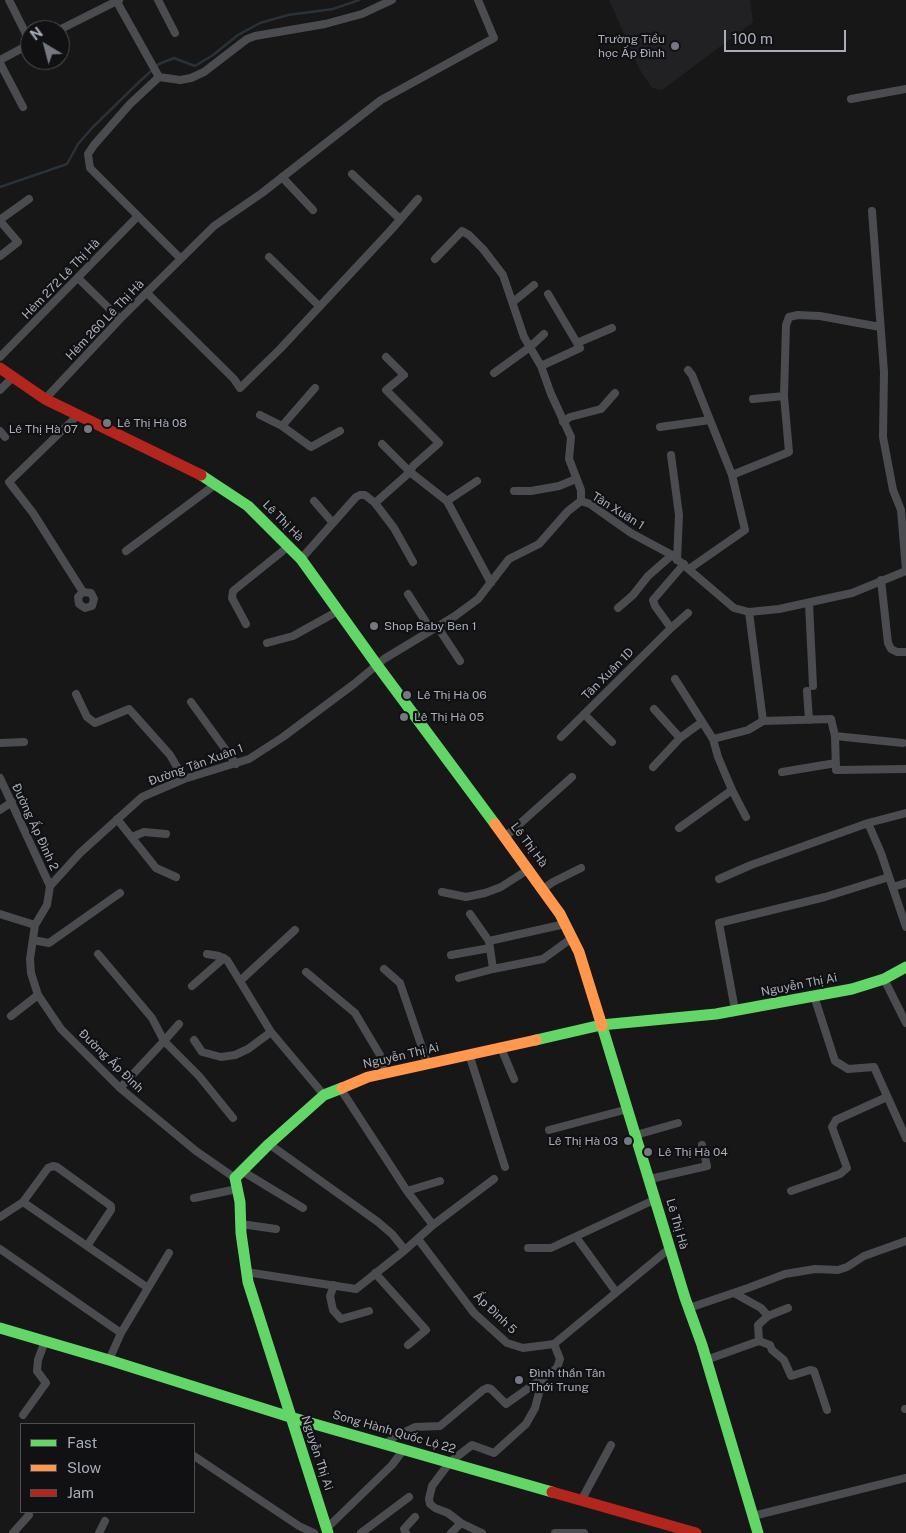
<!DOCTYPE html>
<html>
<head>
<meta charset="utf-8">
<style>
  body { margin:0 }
  #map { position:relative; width:906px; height:1533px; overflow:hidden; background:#171717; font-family:"Public Sans",sans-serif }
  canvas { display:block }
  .legend { position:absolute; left:20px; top:1423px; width:175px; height:90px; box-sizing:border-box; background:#111113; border:1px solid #4d4f55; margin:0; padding:6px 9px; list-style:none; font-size:15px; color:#a8adb8 }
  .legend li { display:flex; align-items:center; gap:10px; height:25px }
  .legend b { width:25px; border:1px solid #4d4f55 }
  .north { position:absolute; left:20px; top:20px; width:50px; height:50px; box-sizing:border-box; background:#111113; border:1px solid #4d4f55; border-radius:50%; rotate:323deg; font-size:14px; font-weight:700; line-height:20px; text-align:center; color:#a8adb8 }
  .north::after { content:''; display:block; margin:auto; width:18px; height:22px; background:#757880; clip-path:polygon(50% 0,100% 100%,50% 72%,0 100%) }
  .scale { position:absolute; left:724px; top:30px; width:122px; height:22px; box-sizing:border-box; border:2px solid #a8adb8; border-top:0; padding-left:6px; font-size:15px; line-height:18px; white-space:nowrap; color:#a8adb8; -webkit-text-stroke:4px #111113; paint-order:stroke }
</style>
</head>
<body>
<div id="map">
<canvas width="906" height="1533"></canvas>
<ul class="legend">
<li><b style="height:6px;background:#63d668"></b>Fast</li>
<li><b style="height:6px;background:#ff974d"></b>Slow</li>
<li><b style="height:6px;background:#b3261e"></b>Jam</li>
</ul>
<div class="north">N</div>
<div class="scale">100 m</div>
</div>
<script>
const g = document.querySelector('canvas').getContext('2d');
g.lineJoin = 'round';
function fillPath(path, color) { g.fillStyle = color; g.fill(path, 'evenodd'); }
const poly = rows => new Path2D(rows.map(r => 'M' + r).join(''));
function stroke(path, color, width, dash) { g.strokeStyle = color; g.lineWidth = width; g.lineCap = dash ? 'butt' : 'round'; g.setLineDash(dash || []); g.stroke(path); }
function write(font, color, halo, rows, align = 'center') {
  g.font = font + ' "Public Sans",sans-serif'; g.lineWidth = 4.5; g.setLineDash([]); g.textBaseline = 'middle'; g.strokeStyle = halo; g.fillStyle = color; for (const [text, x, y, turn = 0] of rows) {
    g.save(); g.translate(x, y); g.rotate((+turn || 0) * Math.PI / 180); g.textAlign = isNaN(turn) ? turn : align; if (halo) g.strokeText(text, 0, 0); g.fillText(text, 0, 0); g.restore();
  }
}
fillPath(poly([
  [609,0,750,0,753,22,662,90,652,88,640,70]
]), '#212123');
stroke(poly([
  [0,187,67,164,78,144,92,128,139,82,159,64,174,58,195,66,213,55,238,35,260,23,288,15,333,9,359,0]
]), '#2a3239', 2.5);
stroke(poly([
  [9,0,30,42],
  [158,0,175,33],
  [117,2,159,77],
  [59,30,119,0],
  [0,60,30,44],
  [0,63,23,107],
  [851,99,906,89],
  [352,174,400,219],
  [282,177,313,210],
  [872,211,884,372,883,437,893,490,901,510,906,570],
  [0,256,18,242,1,222,1,219,29,199],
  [269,257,319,306],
  [180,258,90,168,88,154,94,145,130,104,159,77,180,80,191,78,204,72,247,39,255,36,325,24,362,14,392,0],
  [435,259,462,231,469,235,483,249,503,275,524,337,541,366,551,394,571,437,569,459,581,490,581,501],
  [78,278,120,319],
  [147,293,234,379,240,388,280,349,391,230,418,199],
  [513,302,534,285],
  [577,343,612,328],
  [0,357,138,216],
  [541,366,580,348,548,294],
  [688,370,692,375,732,475],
  [494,373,530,347,544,334],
  [0,390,13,377],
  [784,396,786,325,789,317,798,315,820,316,880,327],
  [45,399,120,319,214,226,262,193,381,100,494,38,478,0],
  [78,415,9,482,33,513,83,592],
  [260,415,282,426,315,388],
  [563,422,570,417,601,409,615,393],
  [282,426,311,447,340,431],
  [660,427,710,420],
  [0,431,5,437],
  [382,444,410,472,413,466,439,443,386,390,404,375,386,357],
  [671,455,679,515,677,560],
  [514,491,531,491,559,486,576,479],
  [314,501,333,523],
  [447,501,477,481],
  [375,503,410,472,447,501,491,583],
  [126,551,216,484],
  [301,559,356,497,360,495,365,495,375,503,394,528,413,562],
  [689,569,745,530,732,475,789,452,784,396,753,399],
  [881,580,888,643,891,649,897,652,906,652],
  [83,592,91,593,94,599,92,606,85,608,79,604,78,597,83,592],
  [408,594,431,630],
  [809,603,813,686],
  [618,608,633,595,648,576,672,555],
  [246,624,232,598,233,591,289,546],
  [437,626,460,661],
  [671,628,688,613],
  [267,643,293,636,338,611],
  [675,679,713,739],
  [807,691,809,720],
  [76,694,87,717,95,723,129,709,170,755,184,779],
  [191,702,236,764],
  [654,709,680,738],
  [584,714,612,742],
  [763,721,831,719,835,736,836,770,906,769],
  [835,736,903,743],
  [561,737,671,628,655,606,653,600,684,564],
  [0,743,24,742],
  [653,767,680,738,702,722],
  [782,772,836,763],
  [0,778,50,886],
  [732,790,746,817],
  [0,810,12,802],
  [906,813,868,823,881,853,906,927],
  [117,819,156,868,176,877],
  [679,828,732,790,718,757,713,739,748,730,763,721,749,612],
  [132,837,144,832,166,834],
  [505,837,572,777],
  [719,879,751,865,868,823],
  [893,887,906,883],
  [543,889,553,882,581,868],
  [442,892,466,897,485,893,501,887,529,869],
  [0,914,35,925],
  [470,914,489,941,565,924],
  [33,940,49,943,120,893],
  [489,941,493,969,543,959,572,938],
  [98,954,152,1018,164,1041,179,1024],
  [207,954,219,956,227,960,271,1032,324,1095],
  [451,955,490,948],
  [384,969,400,983,428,1065],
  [306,972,355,1013,380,1055,384,1073],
  [459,978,493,969],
  [884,979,906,1023],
  [240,981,295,930],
  [192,986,224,958],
  [814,996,835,1061,848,1069,874,1067,906,1138],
  [735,1010,719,923,825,897,889,877],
  [11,1016,38,995],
  [194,1040,202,1052,221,1057,235,1055,248,1049,271,1032],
  [501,1048,514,1079],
  [469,1054,505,1167],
  [120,1088,164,1041,199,1076,233,1118],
  [340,1088,407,1191,433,1225,494,1179],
  [549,1130,628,1109],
  [636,1135,678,1123],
  [269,1144,378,1222,392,1234,405,1250],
  [242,1171,303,1208],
  [235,1178,196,1151,120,1088,61,1029,38,995,31,973,30,959,35,925,47,905,50,886,80,853,142,797,184,779,249,759,283,737,354,684,384,659,455,616,478,599,509,559,539,544,568,511,581,501,590,504,631,533,672,555,734,608,749,612,779,609,852,593,906,571],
  [650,1179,707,1166,702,1145],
  [407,1191,440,1181],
  [791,1191,840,1174,847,1168,832,1127,836,1120,887,1097],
  [194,1198,237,1189],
  [23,1202,148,1288],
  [0,1217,23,1202,48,1168,53,1166,57,1167,111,1206,111,1210,87,1246],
  [241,1224,276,1229],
  [576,1237,616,1292],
  [418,1239,474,1313,507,1343,523,1348,554,1344,670,1248],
  [528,1248,551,1248,656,1199],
  [0,1249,121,1333],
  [246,1272,356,1289,405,1250,433,1225],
  [375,1273,426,1330,408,1345],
  [334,1285,330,1296,333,1310,341,1319,369,1311],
  [734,1293,761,1308,768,1316,758,1325,759,1341],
  [689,1308,748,1288,785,1274,815,1269,838,1270,847,1267,864,1256,906,1241],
  [768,1316,788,1308],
  [109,1360,121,1333,169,1253],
  [706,1360,759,1341,770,1345,772,1350,784,1360,791,1376,810,1370,814,1371,827,1410],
  [905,1409,906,1409],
  [23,1415,46,1383,37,1371,38,1360,45,1341],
  [386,1444,394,1437,415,1427,440,1426,483,1390,487,1388,491,1389,506,1404,543,1378],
  [194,1456,299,1526,314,1533],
  [582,1499,611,1445],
  [753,1516,906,1478],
  [461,1523,448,1513,435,1508,430,1504,429,1499,432,1486,450,1462,472,1445,494,1453,526,1424,535,1408,543,1378,557,1368,560,1359,554,1344],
  [327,1528,392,1465,404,1449],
  [13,1533,29,1515],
  [99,1533,105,1521],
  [361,1533,409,1497],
  [406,1533,404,1529,415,1517],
  [451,1533,461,1523,482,1533],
  [555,1533,584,1533]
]), '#4b4c50', 8);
stroke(poly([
  [201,475,248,506,301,559,377,665,495,824],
  [602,1026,685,1298,702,1345,758,1533],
  [536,1040,601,1025,716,1014,852,989,884,979,906,967],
  [0,1328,109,1360,290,1417,552,1492],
  [328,1533,248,1282,241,1233,240,1202,235,1178,269,1144,324,1095,342,1088]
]), '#63d668', 11);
stroke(poly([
  [495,824,560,914,579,952,602,1026],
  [342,1088,368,1077,536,1040]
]), '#ff974d', 11);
stroke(poly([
  [0,368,45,399,201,475],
  [552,1492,696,1533]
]), '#b3261e', 11);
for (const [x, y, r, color] of [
  [675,46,5,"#757880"],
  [107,423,5,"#757880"],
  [88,429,5,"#757880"],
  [374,626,5,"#757880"],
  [407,695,5,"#757880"],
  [404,717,5,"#757880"],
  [628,1141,5,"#757880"],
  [648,1152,5,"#757880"],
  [519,1380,5,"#757880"]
]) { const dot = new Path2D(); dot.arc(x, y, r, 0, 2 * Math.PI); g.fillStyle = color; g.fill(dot); stroke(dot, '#111113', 2); }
write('12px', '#a8adb8', '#111113', [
  ["Trường Tiểu",665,39,"right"],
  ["học Ấp Đình",665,53,"right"],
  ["Lê Thị Hà 08",117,423],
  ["Lê Thị Hà 07",78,429,"right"],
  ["Shop Baby Ben 1",384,626],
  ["Lê Thị Hà 06",417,695],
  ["Lê Thị Hà 05",414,717],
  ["Lê Thị Hà 03",618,1141,"right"],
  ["Lê Thị Hà 04",658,1152],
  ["Đình thần Tân",529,1373],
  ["Thới Trung",529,1387]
], 'left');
write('12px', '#a8adb8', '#111113', [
  ["Hẻm 272 Lê Thị Hà",61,279,-46],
  ["Hẻm 260 Lê Thị Hà",105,320,-46],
  ["Tân Xuân 1",618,511,32],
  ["Lê Thị Hà",283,521,45],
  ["Tân Xuân 1D",608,674,-45],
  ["Đường Tân Xuân 1",196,765,-20],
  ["Đường Ấp Đình 2",35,827,65],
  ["Lê Thị Hà",529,845,53],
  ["Nguyễn Thị Ai",799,985,-11],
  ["Nguyễn Thị Ai",401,1056,-13],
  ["Đường Ấp Đình",111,1061,44],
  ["Lê Thị Hà",677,1224,74],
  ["Ấp Đình 5",495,1313,44],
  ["Song Hành Quốc Lộ 22",394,1432,16],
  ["Nguyễn Thị Ai",317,1453,72]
]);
</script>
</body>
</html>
